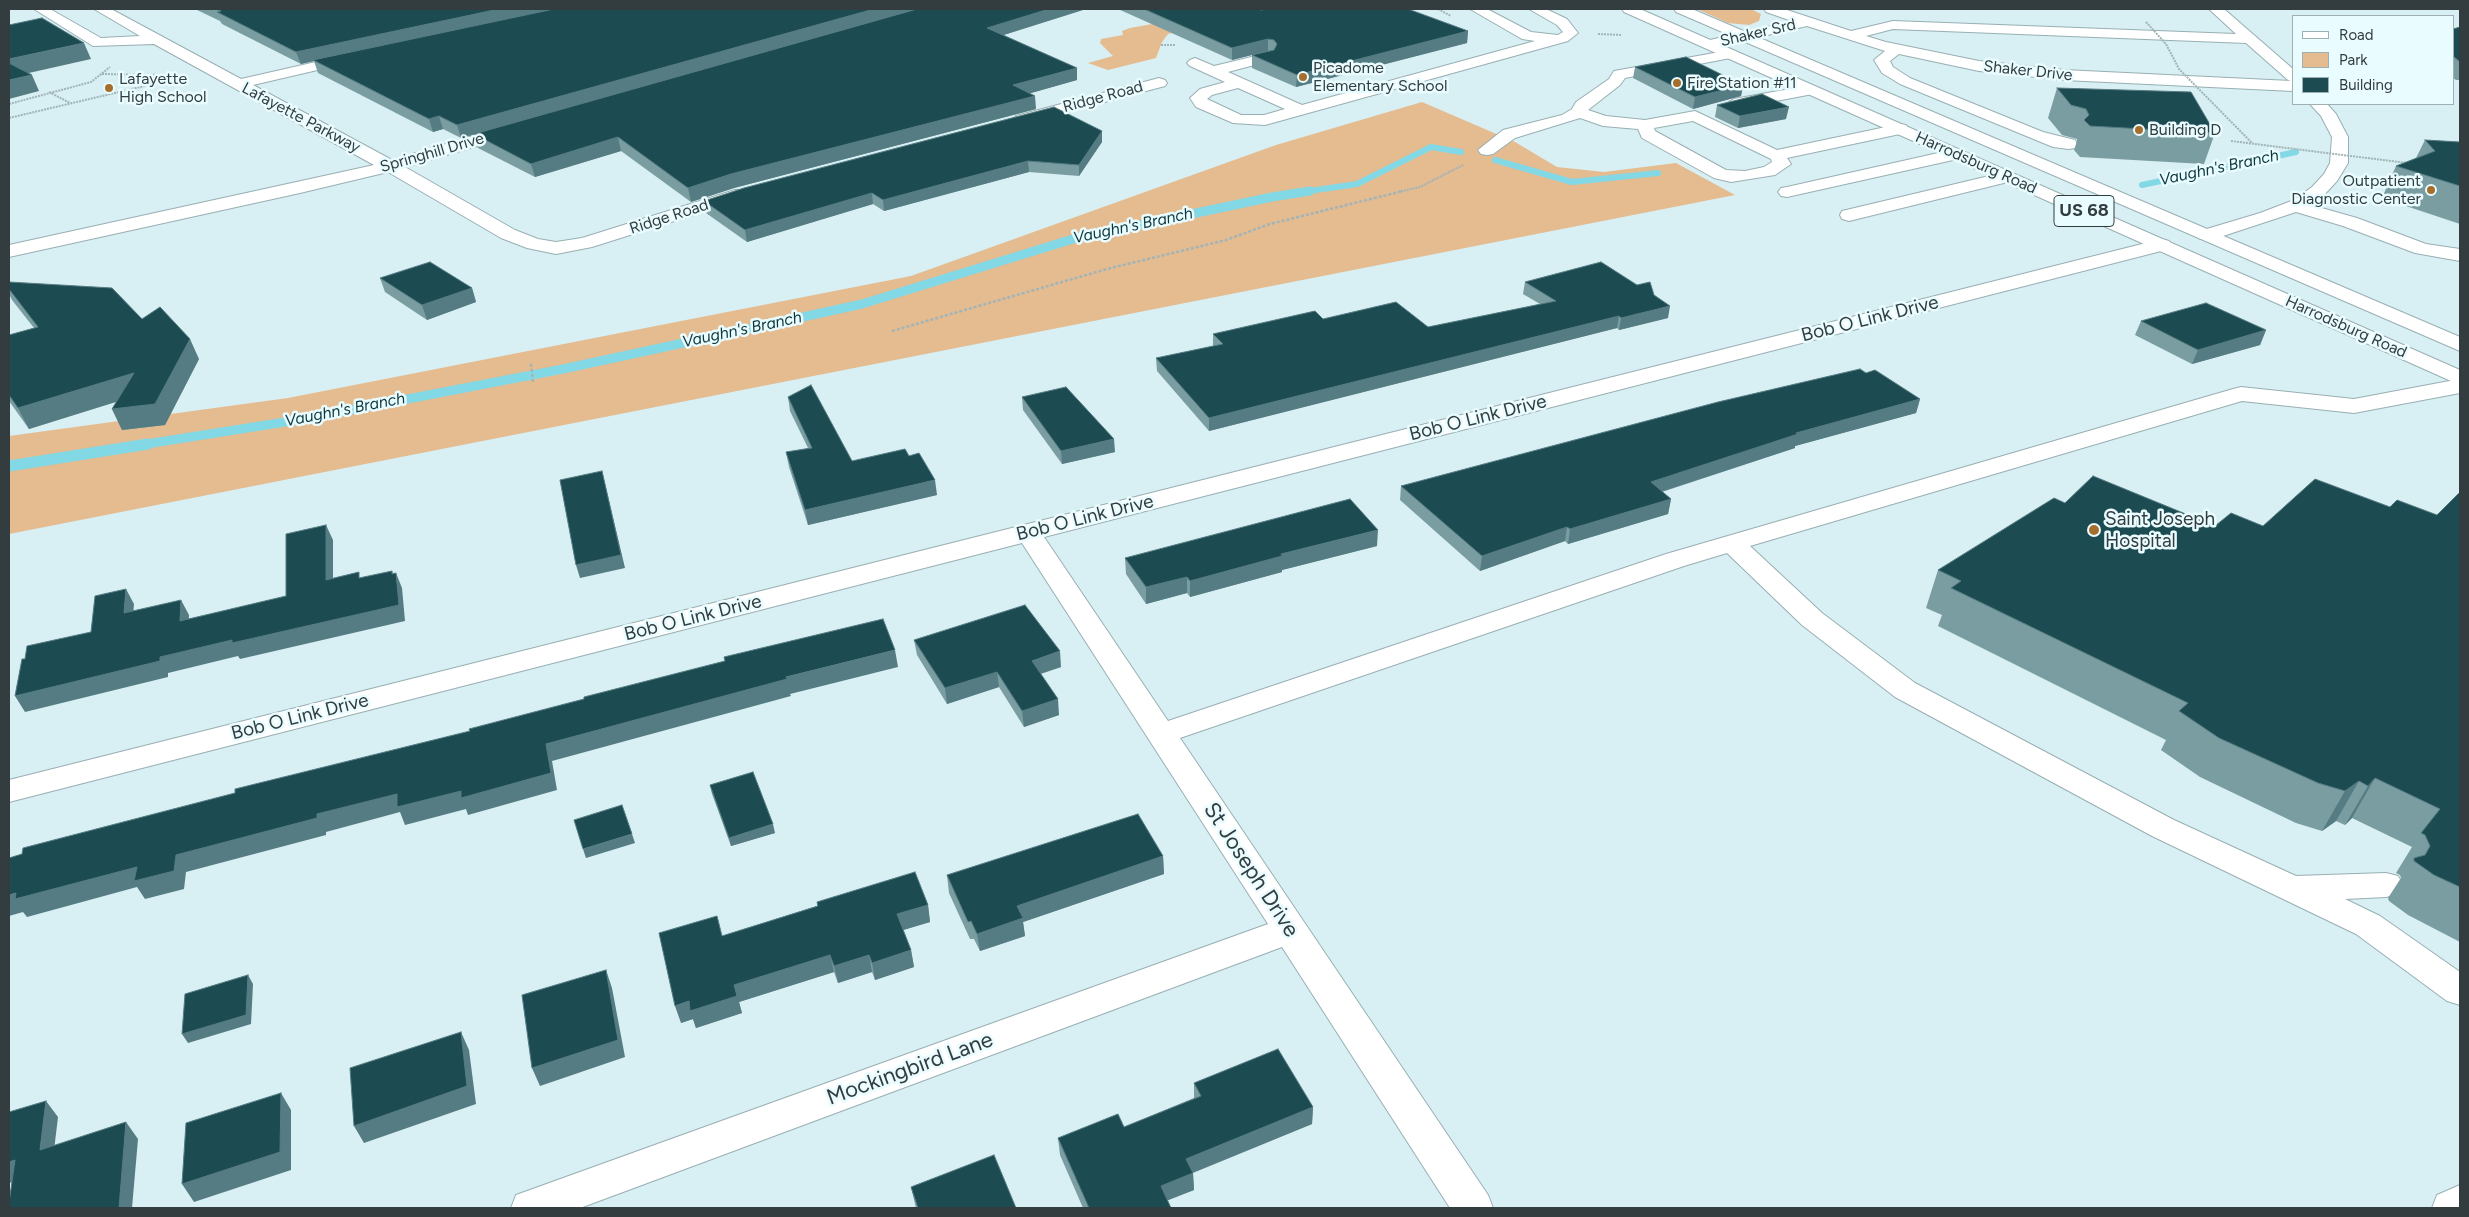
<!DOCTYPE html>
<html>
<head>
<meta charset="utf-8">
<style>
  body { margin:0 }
  #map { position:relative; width:2469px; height:1217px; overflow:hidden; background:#d8eff3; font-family:Figtree,sans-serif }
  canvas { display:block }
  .frame { position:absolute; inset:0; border:10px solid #333c3e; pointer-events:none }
  .legend { position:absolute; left:2292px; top:15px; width:162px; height:90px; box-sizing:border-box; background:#e9fcff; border:1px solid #a0afb2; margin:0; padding:6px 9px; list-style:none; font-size:15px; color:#333c3e }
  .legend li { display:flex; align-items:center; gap:10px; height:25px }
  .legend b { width:25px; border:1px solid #a0afb2 }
</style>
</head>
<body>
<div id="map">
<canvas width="2469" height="1217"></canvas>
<div class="frame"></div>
<ul class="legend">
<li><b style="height:6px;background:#fff"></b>Road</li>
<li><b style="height:14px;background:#e5bb90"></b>Park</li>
<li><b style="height:14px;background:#1d4b52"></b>Building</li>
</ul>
</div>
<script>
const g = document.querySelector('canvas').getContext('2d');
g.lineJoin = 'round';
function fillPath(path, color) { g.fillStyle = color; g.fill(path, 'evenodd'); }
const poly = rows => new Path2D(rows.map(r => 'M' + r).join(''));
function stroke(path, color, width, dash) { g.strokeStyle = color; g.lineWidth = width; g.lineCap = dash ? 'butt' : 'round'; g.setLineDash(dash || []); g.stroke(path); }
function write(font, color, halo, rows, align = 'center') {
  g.font = font + ' Figtree,sans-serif'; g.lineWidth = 5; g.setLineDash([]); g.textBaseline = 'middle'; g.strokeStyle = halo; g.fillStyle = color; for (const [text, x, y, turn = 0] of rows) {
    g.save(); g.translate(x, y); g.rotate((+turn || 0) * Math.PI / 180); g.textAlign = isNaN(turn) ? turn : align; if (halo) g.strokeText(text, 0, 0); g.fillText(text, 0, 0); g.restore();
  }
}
fillPath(poly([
  [1697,9,1751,9,1761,14,1759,21,1749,25,1728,23],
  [1169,21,1185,30,1168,34,1162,42,1156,58,1108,70,1088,63,1113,56,1100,43,1101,39,1123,35,1122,31,1130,28],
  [1422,102,1515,142,1557,167,1604,172,1676,163,1735,195,9,534,9,436,288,398,911,276,1276,145]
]), '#e5bb90');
stroke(poly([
  [1495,160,1572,182,1658,173],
  [2142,185,2296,152],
  [1302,192,1357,184,1431,147,1461,152]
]), '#83d8e6', 6);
stroke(poly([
  [140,445,304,419,563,369,748,329,862,304,1073,239,1272,197,1310,191]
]), '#83d8e6', 9);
stroke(poly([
  [9,466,148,444]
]), '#83d8e6', 11);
const minor = poly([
  [34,9,50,9,101,38,140,36,94,9,111,9,241,79,351,54,356,55,358,58,356,61,253,85,392,160,507,126,519,126,521,130,519,134,405,167,515,230,538,239,556,242,582,238,735,190,747,190,750,194,747,198,592,247,556,254,527,248,501,238,388,172,300,193,9,257,9,245,374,165,154,44,93,46,34,9],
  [1470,9,1487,9,1531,32,1558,35,1563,32,1557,25,1529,9,1546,9,1567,19,1578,33,1568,41,1265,125,1233,123,1196,107,1190,98,1200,89,1225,82,1190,66,1187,63,1190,60,1195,58,1214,66,1268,53,1273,54,1275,57,1273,60,1228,72,1302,105,1535,41,1522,39,1470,9],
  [1238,88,1285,109,1264,115,1241,115,1207,99,1212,95,1238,88],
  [1764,9,1784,9,1851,31,1893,21,2236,34,2209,9,2224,9,2293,69,2293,91,2064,80,1979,71,1899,54,1890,61,1893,67,1910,78,2043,132,2075,140,2077,144,2075,148,2069,149,2053,147,1900,84,1882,73,1874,60,1885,51,1807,26,1715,47,1708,43,1710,40,1792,21,1766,12,1764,9],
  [1893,29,2246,43,2288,80,2291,81,2064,70,1979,61,1886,42,1866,36,1893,29],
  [1731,50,1738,54,1736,57,1625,78,1620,85,1588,110,1606,116,1645,120,1695,111,1777,150,1900,124,1906,125,1908,129,1906,133,1900,134,1787,158,1791,164,1775,175,1731,182,1714,178,1642,138,1638,129,1603,126,1580,118,1515,138,1493,154,1487,155,1481,154,1478,150,1503,130,1562,115,1572,109,1576,102,1609,79,1614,71,1731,50],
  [1693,121,1771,159,1772,162,1764,167,1745,171,1726,170,1655,131,1654,128,1693,121],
  [1159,78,1165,80,1167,83,1165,86,1022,124,1016,122,1014,119,1016,116,1159,78],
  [1812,85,1820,90,1818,93,1734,109,1726,104,1734,99,1812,85],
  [2310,104,2327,104,2336,114,2348,137,2348,163,2337,181,2324,195,2311,205,2357,218,2426,244,2460,249,2460,261,2415,253,2343,226,2296,212,2214,239,2200,239,2197,235,2200,231,2260,213,2294,200,2312,187,2324,174,2330,163,2332,137,2321,116,2310,104],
  [1956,149,1962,150,1965,154,1962,158,1787,197,1781,196,1778,192,1781,188,1787,187,1956,149],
  [2006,172,2012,173,2015,177,2012,181,1849,221,1842,219,1840,215,1842,211,2006,172],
  [2162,239,2169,241,2172,245,2169,249,1044,537,1168,721,1666,554,2233,389,2241,387,2354,399,2460,379,2460,393,2354,413,2242,401,1750,546,1822,613,1915,683,2174,820,2296,876,2386,873,2398,876,2403,885,2398,894,2386,897,2345,899,2380,916,2460,972,2460,1005,2447,1001,2356,934,2152,836,1895,697,1802,625,1727,553,1684,566,1180,738,1488,1195,1493,1208,1450,1208,1282,947,580,1208,511,1208,516,1195,1268,924,1022,543,9,802,9,780,2162,239],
  [2460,1185,2460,1208,2432,1208,2437,1195,2460,1185]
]);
const major = poly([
  [1622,9,1640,9,2460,370,2460,385,1624,12,1622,9],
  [1674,9,1692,9,2460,337,2460,351,1676,12,1674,9]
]);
stroke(minor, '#98afb3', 2);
stroke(major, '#98afb3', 2);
stroke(poly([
  [1438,9,1451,16],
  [1598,34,1622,35],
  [1161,45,1175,45],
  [102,74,166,75],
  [49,92,70,103],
  [9,104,91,82,110,67],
  [9,118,174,79],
  [1398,192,1420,187,1463,165]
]), '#a1b4b7', 2, [2, 1]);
stroke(poly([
  [892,331,1107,269,1226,240,1270,224,1403,191],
  [531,364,533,382]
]), '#a1b4b7', 2.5, [3, 2]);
fillPath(minor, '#fff');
fillPath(major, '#fff');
stroke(poly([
  [2146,22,2166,44,2179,69,2252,143],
  [2231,141,2407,163]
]), '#a1b4b7', 2, [2, 1]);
fillPath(poly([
  [195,9,1086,9,1003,35,1077,68,1077,80,1030,93,1036,109,734,188,691,202,621,151,535,177,478,148,474,135,461,138,443,129,433,132,318,73,314,61,301,64,222,24,220,21],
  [1118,9,1266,9,1468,31,1467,43,1296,87,1252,68,1252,55,1267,51,1232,60],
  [2460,27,2460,80,2456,80,2453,78,2453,29],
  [1635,67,1743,85,1741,96,1693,109,1633,78],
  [2057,88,2215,133,2204,164,2080,157,2074,150,2077,141,2077,139,2062,135,2048,118],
  [1717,105,1786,119,1738,128,1715,117],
  [1102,131,1102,142,1079,176,1029,172,884,211,873,204,747,242,706,213,704,201],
  [2425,140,2460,142,2460,224,2382,198,2396,166,2416,158],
  [380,278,472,288,476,302,427,320,385,292],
  [9,282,142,319,199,359,165,425,122,430,112,409,116,402,29,429,9,401,9,335,34,328,12,300,9,294],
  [1525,282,1654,295,1668,318,1619,330,1617,328,1209,431,1157,371,1156,358,1213,346,1213,334,1323,319,1428,327,1540,304,1523,294],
  [2141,321,2266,330,2260,345,2192,364,2135,335],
  [1866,373,1920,399,1916,413,1795,446,1795,448,1662,492,1671,499,1668,514,1568,544,1565,541,1480,571,1400,500,1401,486],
  [788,397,852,461,909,456,937,495,808,525,789,467,786,452,808,448,790,411],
  [1022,397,1115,452,1062,464,1023,410],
  [2460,492,2460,942,2408,915,2389,901,2388,898,2401,878,2400,875,2396,873,2412,847,2352,818,2345,825,2336,821,2322,831,2296,823,2200,777,2161,750,2166,740,1938,626,1942,615,1926,608,1938,570,2065,503,2215,526,2263,526,2390,507,2437,515],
  [1377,546,1282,570,1282,572,1190,597,1187,593,1146,604,1126,574,1125,558],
  [914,640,1061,667,1041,674,1059,715,1024,727,999,687,947,704,917,655],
  [710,785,775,833,731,846,712,794],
  [1163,856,1164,874,1023,922,1025,936,980,951,974,939,970,939,949,893,947,875],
  [817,902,928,905,930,922,903,930,911,950,914,967,875,980,872,972,838,983,834,972,739,1002,742,1013,696,1028,693,1019,681,1023,722,936,817,906],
  [1194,1083,1313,1107,1312,1124,1193,1173,1194,1190,1167,1200,1171,1208,1083,1208,1060,1155,1058,1138,1124,1127,1194,1098],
  [911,1187,1016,1208,916,1208]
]), '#7a9da2');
fillPath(poly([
  [499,9,556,9,313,60,314,61,301,64,296,52],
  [874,9,916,9,461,138,457,125],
  [1049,9,1086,9,988,40,987,28],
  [1468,31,1467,43,1296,87,1297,75],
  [1268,39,1268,51,1232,60,1232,48],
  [84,43,91,59,11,77,9,73,9,59],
  [1077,68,1077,80,1014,98,1013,85],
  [32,75,39,91,9,99,9,80],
  [1743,85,1741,96,1693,109,1695,97],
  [1035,96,1036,109,734,188,691,202,688,188,731,174],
  [1789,107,1786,119,1738,128,1740,116],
  [439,116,443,129,433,132,429,119],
  [1102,131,1102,142,1079,176,1079,165],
  [618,137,621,151,535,177,531,164],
  [1028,161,1029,172,884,211,883,200],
  [872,193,873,204,747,242,745,230],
  [472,288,476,302,427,320,422,305],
  [1670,306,1668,318,1619,330,1621,318],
  [1619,316,1617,328,1209,431,1209,418],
  [2266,330,2260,345,2192,364,2198,350],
  [190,339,199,359,165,425,122,430,112,409],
  [134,373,144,393,29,429,18,408],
  [1920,399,1916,413,1795,446,1795,448,1648,496,1651,482,1796,433],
  [1114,439,1115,452,1062,464,1061,451],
  [602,471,625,568,580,578,576,565],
  [935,480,937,495,808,525,805,510],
  [1671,499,1668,514,1568,544,1570,529],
  [326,525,333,540,333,595,326,580],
  [1567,527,1565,541,1480,571,1482,556],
  [1378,530,1377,546,1282,570,1282,572,1190,597,1190,581,1281,554],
  [392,571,397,585,396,573,402,588,405,621,240,659,238,656,168,673,168,677,25,712,15,696,160,657,392,574],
  [1187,577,1187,593,1146,604,1146,587],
  [126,589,134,604,132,629,124,613],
  [181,600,189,615,188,637,180,621],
  [895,650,898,667,790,694,791,696,552,761,557,790,468,815,466,809,405,825,400,812,326,832,326,835,186,872,184,889,145,899,137,887,27,917,23,912,9,916,9,895,176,855,317,814,546,744,786,677],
  [1060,651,1061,667,1033,676,1032,661],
  [997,672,999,687,947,704,945,688],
  [1058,699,1059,715,1024,727,1022,711],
  [2375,778,2352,818,2345,825,2368,786],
  [2359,781,2336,821,2322,831,2345,791],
  [773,824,775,833,731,846,729,838],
  [632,834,635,843,586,858,583,849],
  [1163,856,1164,874,1023,922,1025,936,980,951,977,934,1017,906],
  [928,905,930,922,900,931,897,914],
  [911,950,914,967,875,980,872,963],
  [830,955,834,972,739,1002,742,1013,696,1028,693,1019,681,1023,675,1006,734,985],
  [869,955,872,972,838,983,834,966],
  [606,970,612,988,625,1057,540,1086,532,1068],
  [248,975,253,984,251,1024,188,1043,182,1034],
  [461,1032,469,1050,476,1104,364,1143,354,1126],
  [281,1093,291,1110,291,1170,194,1202,182,1184],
  [46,1101,58,1117,52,1167,40,1150],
  [1313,1107,1312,1124,1187,1175,1186,1159],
  [126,1122,138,1139,132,1208,117,1208],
  [15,1160,28,1177,9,1183,9,1162],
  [1193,1173,1194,1190,1161,1203,1161,1186]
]), '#557c82');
const building = poly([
  [216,9,499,9,296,52,217,12,221,11,216,9],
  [554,9,874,9,457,125,439,116,429,119,313,60,554,9],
  [917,9,1049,9,987,28,1077,68,1013,85,1035,96,731,174,688,188,618,137,531,164,474,134,917,9],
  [1144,9,1258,9,1261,10,1267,9,1408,9,1468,31,1297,75,1252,55,1274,50,1277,44,1274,40,1268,39,1232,48,1144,9],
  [42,18,84,43,9,59,9,25,42,18],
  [2460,27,2460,62,2453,56,2453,29,2460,27],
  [1686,57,1743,85,1695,97,1635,67,1686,57],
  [9,63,32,75,9,80,9,63],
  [2057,88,2191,92,2215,133,2090,126,2084,120,2089,115,2086,109,2071,105,2057,88],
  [1762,94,1789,107,1740,116,1717,105,1762,94],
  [1054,107,1102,131,1079,165,1028,161,883,200,872,193,745,230,704,201,744,188,1054,107],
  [2425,140,2460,142,2460,186,2396,166,2435,151,2425,140],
  [430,262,472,288,422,305,380,278,430,262],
  [1601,262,1637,285,1650,282,1654,295,1670,306,1621,318,1619,316,1209,418,1156,358,1223,344,1213,334,1315,311,1323,319,1396,302,1428,327,1556,301,1525,282,1601,262],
  [9,282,112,288,142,319,160,307,190,339,155,404,112,409,134,373,18,408,9,395,9,335,38,327,9,289,9,282],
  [2206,303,2266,330,2198,350,2141,321,2206,303],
  [1860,369,1866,373,1875,370,1920,399,1796,433,1798,434,1651,482,1671,499,1570,529,1567,527,1482,556,1401,486,1718,402,1860,369],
  [811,385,852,461,905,449,909,456,919,453,935,480,805,510,786,452,812,448,788,397,811,385],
  [1066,387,1114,439,1061,451,1022,397,1066,387],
  [602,471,621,555,576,565,560,480,602,471],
  [2093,476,2215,526,2231,513,2263,526,2315,479,2390,507,2397,500,2437,515,2460,492,2460,887,2434,875,2414,861,2414,858,2425,855,2430,846,2425,835,2421,833,2440,809,2375,778,2368,786,2359,781,2345,791,2318,783,2219,738,2179,711,2188,703,1951,588,1961,581,1938,570,2054,498,2065,503,2093,476],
  [1350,499,1378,530,1281,554,1282,556,1190,581,1187,577,1146,587,1125,558,1350,499],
  [326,525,326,580,359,572,359,578,392,571,392,574,396,573,399,605,232,643,232,640,160,657,160,661,15,696,22,659,25,659,27,646,91,632,95,596,126,589,124,613,181,600,180,621,286,596,286,534,326,525],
  [1025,605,1060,651,1032,661,1058,699,1022,711,997,672,945,688,914,640,1025,605],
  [883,619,895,650,786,677,787,679,546,744,551,773,461,798,461,791,397,807,397,794,317,814,317,818,176,855,174,871,134,881,137,867,15,899,16,893,9,895,9,858,22,854,23,848,235,793,235,789,470,731,469,729,584,699,584,697,725,661,724,657,883,619],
  [753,772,773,824,729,838,710,785,753,772],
  [622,805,632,834,583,849,574,820,622,805],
  [1138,814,1163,856,1017,906,1023,918,977,934,971,921,968,922,947,875,1138,814],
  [915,872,928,905,897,914,911,950,872,963,869,955,834,966,830,955,734,985,737,996,690,1011,689,1001,675,1006,659,933,717,916,722,936,818,906,817,902,915,872],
  [606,970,618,1040,532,1068,522,995,606,970],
  [248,975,246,1015,182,1034,185,994,248,975],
  [461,1032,467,1086,354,1126,350,1068,461,1032],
  [1278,1049,1313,1107,1186,1159,1193,1173,1161,1186,1171,1208,1089,1208,1058,1138,1118,1114,1124,1127,1201,1096,1194,1083,1278,1049],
  [281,1093,280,1152,182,1184,186,1123,281,1093],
  [46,1101,40,1150,126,1122,119,1208,9,1208,9,1203,15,1160,9,1162,9,1112,46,1101],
  [994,1155,1016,1208,918,1208,911,1187,994,1155]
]);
fillPath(building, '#1d4b52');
stroke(building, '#557c82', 1);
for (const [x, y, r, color] of [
  [1303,77,5,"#a66e2c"],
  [1677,83,5,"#a66e2c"],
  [109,88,5,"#a66e2c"],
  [2139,130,5,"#a66e2c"],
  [2431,190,5,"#a66e2c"],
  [2094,530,6,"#a66e2c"]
]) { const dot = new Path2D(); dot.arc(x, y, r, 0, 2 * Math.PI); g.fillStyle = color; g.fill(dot); stroke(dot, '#e9fcff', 2); }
write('16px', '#333c3e', '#e9fcff', [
  ["Shaker Srd",1758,33,-13],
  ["Shaker Drive",2028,71,6],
  ["Ridge Road",1103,97,-15],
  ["Lafayette Parkway",301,118,28],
  ["Springhill Drive",432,153,-16],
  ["Harrodsburg Road",1976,163,24],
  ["Ridge Road",669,217,-18],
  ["Harrodsburg Road",2346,327,24]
]);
write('16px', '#333c3e', '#e9fcff', [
  ["Picadome",1313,68],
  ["Elementary School",1313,86],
  ["Lafayette",119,79],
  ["High School",119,97],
  ["Fire Station #11",1687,83],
  ["Building D",2149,130],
  ["Outpatient",2421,181,"right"],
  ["Diagnostic Center",2421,199,"right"]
], 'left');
write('italic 16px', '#0c363c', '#e9fcff', [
  ["Vaughn's Branch",2219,168,-12],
  ["Vaughn's Branch",1133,226,-12],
  ["Vaughn's Branch",742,330,-12],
  ["Vaughn's Branch",345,410,-11]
]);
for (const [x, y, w] of [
  [2084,211,60]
]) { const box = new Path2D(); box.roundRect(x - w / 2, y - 15.5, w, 31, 4); g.fillStyle = '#e9fcff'; g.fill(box); stroke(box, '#333c3e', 1); }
write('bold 18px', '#333c3e', null, [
  ["US 68",2084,211]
]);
write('19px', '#333c3e', '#e9fcff', [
  ["Bob O Link Drive",1870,319,-14],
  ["Bob O Link Drive",1478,418,-14],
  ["Bob O Link Drive",1085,518,-14],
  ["Bob O Link Drive",693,618,-14],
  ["Bob O Link Drive",300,717,-14]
]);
write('19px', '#333c3e', '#e9fcff', [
  ["Saint Joseph",2105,519],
  ["Hospital",2105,541]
], 'left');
write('22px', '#333c3e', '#e9fcff', [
  ["St Joseph Drive",1251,870,57],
  ["Mockingbird Lane",910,1069,-20]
]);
</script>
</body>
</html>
